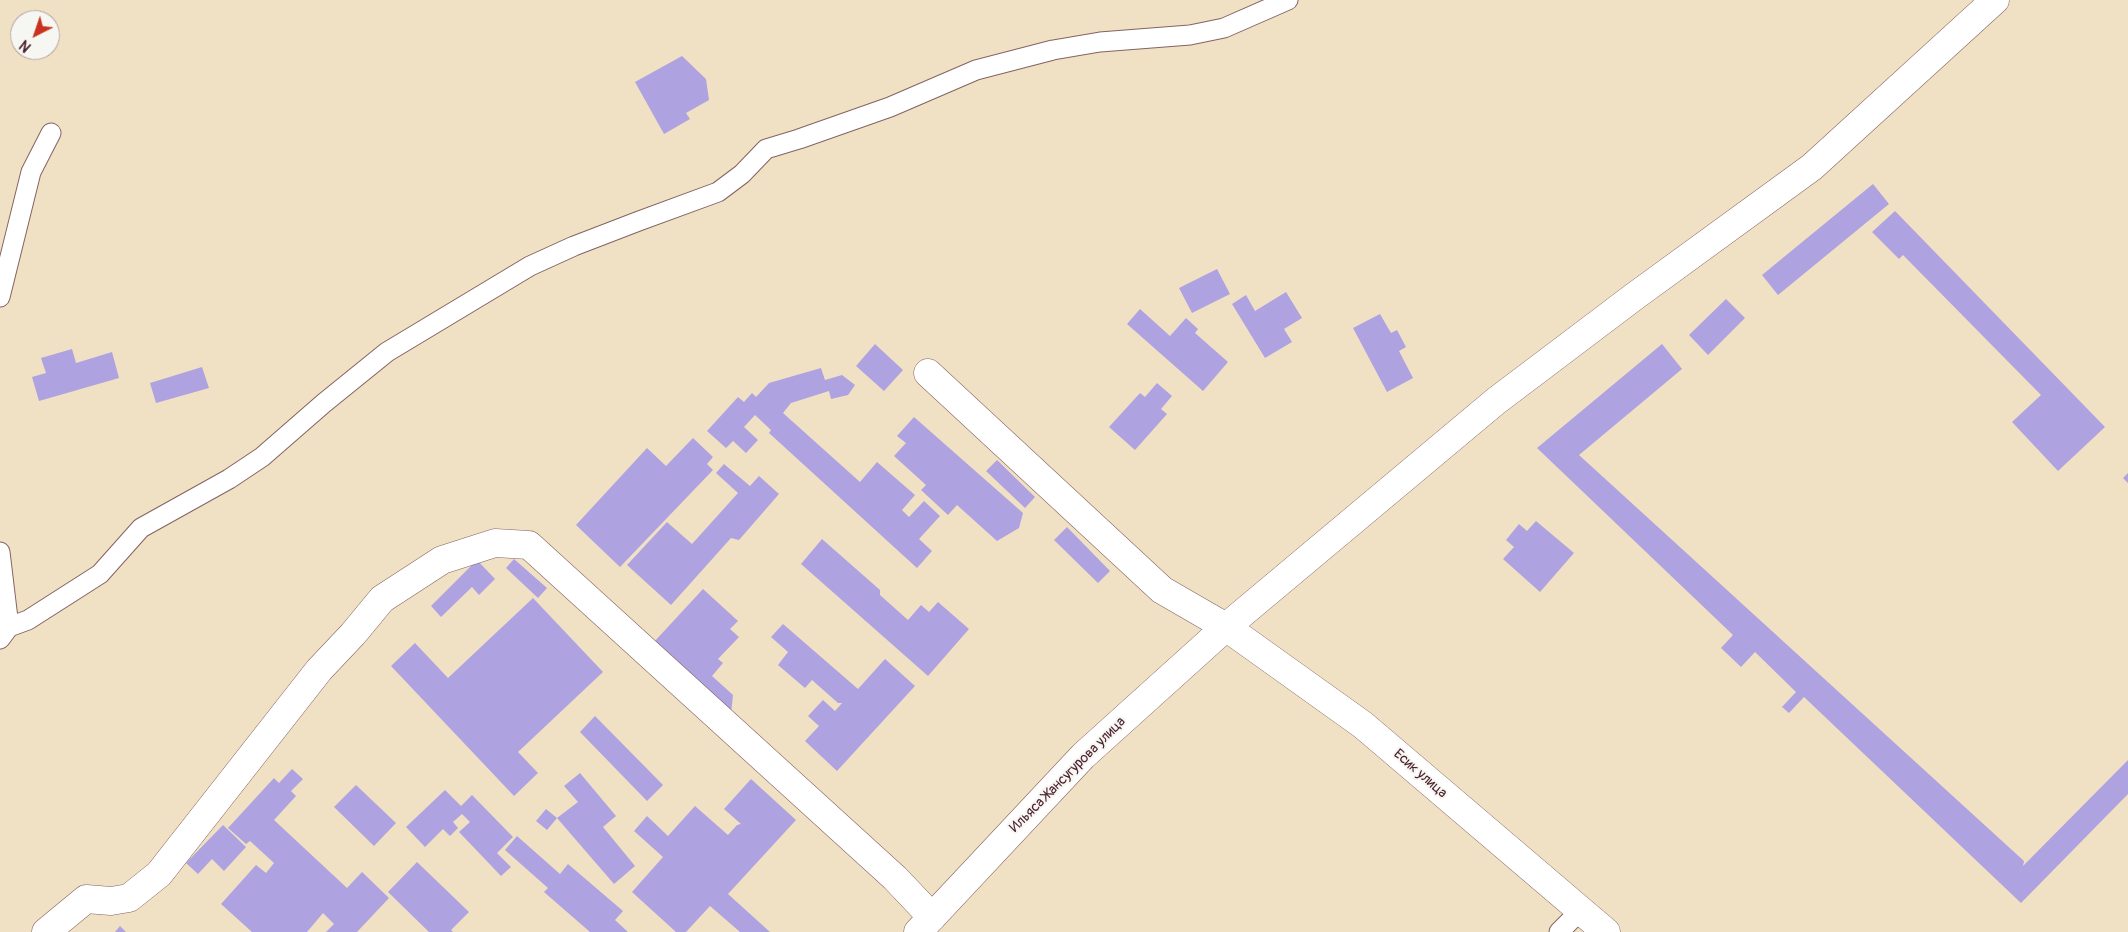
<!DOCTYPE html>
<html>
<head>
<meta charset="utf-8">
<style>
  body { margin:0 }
  #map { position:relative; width:2128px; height:932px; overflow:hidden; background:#f0e1c4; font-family:Pangolin,sans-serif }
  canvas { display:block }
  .north { position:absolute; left:10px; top:10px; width:50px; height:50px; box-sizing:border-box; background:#f6f6f2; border:1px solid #b1a0a2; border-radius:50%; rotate:221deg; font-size:14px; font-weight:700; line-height:20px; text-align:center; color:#4a1f2b }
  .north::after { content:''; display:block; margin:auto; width:18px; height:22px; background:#c8321e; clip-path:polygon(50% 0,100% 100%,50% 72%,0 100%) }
</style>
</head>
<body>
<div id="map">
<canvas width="2128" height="932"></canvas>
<div class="north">N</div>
</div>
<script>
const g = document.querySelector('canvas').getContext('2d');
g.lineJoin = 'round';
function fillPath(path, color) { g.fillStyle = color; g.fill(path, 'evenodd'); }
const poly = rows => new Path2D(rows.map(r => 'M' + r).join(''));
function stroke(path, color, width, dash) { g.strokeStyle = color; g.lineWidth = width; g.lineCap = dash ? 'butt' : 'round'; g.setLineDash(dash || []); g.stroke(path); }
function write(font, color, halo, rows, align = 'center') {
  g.font = font + ' Pangolin,sans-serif'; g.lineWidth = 4; g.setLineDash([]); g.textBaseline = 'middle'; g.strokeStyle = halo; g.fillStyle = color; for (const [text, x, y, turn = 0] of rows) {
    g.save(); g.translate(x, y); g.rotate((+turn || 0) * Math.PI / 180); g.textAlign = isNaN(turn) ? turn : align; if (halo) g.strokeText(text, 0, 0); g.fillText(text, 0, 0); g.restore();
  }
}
fillPath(poly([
  [682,56,706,79,709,100,686,113,690,119,664,134,635,82],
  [1873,184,1889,204,1778,295,1762,275],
  [1895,211,2105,427,2058,471,2012,422,2041,395,1903,255,1899,259,1872,232],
  [1217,269,1230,294,1192,313,1179,288],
  [1286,292,1302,318,1284,329,1292,342,1265,358,1232,304,1246,295,1255,311],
  [1726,299,1745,318,1708,355,1689,335],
  [1140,309,1170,336,1186,318,1198,329,1195,333,1228,362,1203,391,1127,324],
  [1380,314,1391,333,1397,330,1406,347,1399,351,1413,378,1387,392,1353,328],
  [875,344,903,370,884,391,856,366],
  [1662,344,1682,369,1579,455,2024,861,2023,866,2128,760,2128,794,2021,903,1804,697,1789,713,1782,707,1796,692,1755,652,1741,667,1721,648,1733,635,1537,448],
  [72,349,76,363,112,352,119,378,39,401,32,377,46,373,41,358],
  [202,367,209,388,156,403,150,383],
  [821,368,825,380,842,375,855,385,848,395,831,399,829,391,791,403,783,413,860,482,877,462,915,495,902,510,909,517,924,501,940,516,919,539,932,551,917,568,769,433,771,430,755,415,744,427,758,440,746,453,733,441,726,448,707,431,738,397,744,402,752,393,756,397,769,383],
  [1157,383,1172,396,1161,409,1167,414,1135,450,1109,427,1140,393,1145,397],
  [914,417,1023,513,1019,528,997,541,957,505,948,515,921,490,926,485,894,456,906,443,897,436],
  [693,438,713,457,707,464,713,470,620,567,576,525,647,448,666,466],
  [997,460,1035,497,1025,508,986,471],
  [724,464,750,486,759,476,779,494,739,540,731,538,671,605,627,565,667,522,692,544,738,493,716,473],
  [2128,473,2128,483,2123,478],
  [1536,521,1574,553,1540,592,1503,559,1514,547,1506,540,1519,524,1527,531],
  [1067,527,1110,571,1098,583,1054,540],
  [822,539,880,590,880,595,908,620,921,605,929,612,938,602,969,629,928,676,801,564],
  [514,559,547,588,538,598,506,568],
  [477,560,495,579,479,595,472,587,441,617,431,606],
  [703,589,738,621,730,629,739,637,718,659,723,663,712,676,733,695,731,714,654,642],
  [533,598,603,672,518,752,538,773,514,796,391,666,415,643,448,678],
  [783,624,858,689,885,659,915,686,837,771,805,741,819,726,808,716,823,700,835,711,842,703,838,703,812,680,805,688,778,665,788,652,771,637],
  [595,716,663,785,647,801,580,732],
  [292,769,303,779,291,791,296,796,274,820,347,888,362,872,389,898,357,932,326,932,334,924,323,913,307,932,252,932,221,904,256,865,266,873,274,863,250,841,246,844,228,828,274,778,279,783],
  [580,773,616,816,603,827,635,866,614,884,557,818,578,802,564,786],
  [751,779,796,820,728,894,770,932,740,932,710,906,686,932,676,932,632,892,663,857,634,831,647,816,668,836,695,806,728,835,737,825,741,824,724,809],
  [356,785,396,823,374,846,334,807],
  [445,790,461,806,472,795,513,837,497,853,511,867,501,876,459,832,470,822,462,814,453,822,458,828,450,836,443,829,425,847,406,827],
  [546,809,557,818,547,830,536,821],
  [223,825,246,847,224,871,212,859,198,874,186,863],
  [517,836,560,874,568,864,623,911,615,920,628,932,590,932,544,892,548,888,505,850],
  [417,862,469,912,451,930,453,932,429,932,388,892],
  [120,926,126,932,115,932]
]), '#aea2e0');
const service = poly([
  [0,297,31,172,51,133],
  [0,552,9,627],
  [0,639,9,627,28,620,100,574,141,528,229,479,262,457,324,403,387,352,530,266,574,246,639,221,718,192,742,174,766,149,799,139,890,107,976,70,1053,50,1100,42,1190,35,1224,28,1288,0],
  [1559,932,1580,911]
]);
const minor = poly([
  [928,373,1162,590,1226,627,1496,401,1635,296,1812,167,1995,0],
  [46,932,86,899,111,901,129,898,159,874,319,670,353,634,382,599,442,560,495,543,529,545,895,878,932,917]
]);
const tertiary = poly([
  [918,932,1083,756,1226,627,1363,725,1606,932]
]);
stroke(service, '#846361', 21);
stroke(minor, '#846361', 29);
stroke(tertiary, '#846361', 29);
stroke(service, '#fff', 19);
stroke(minor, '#fff', 28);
stroke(tertiary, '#fff', 28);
write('14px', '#4a1f2b', '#f6f6f2', [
  ["Есик улица",1420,774,41],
  ["Ильяса Жансугурова улица",1068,775,-45]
]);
</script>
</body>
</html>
